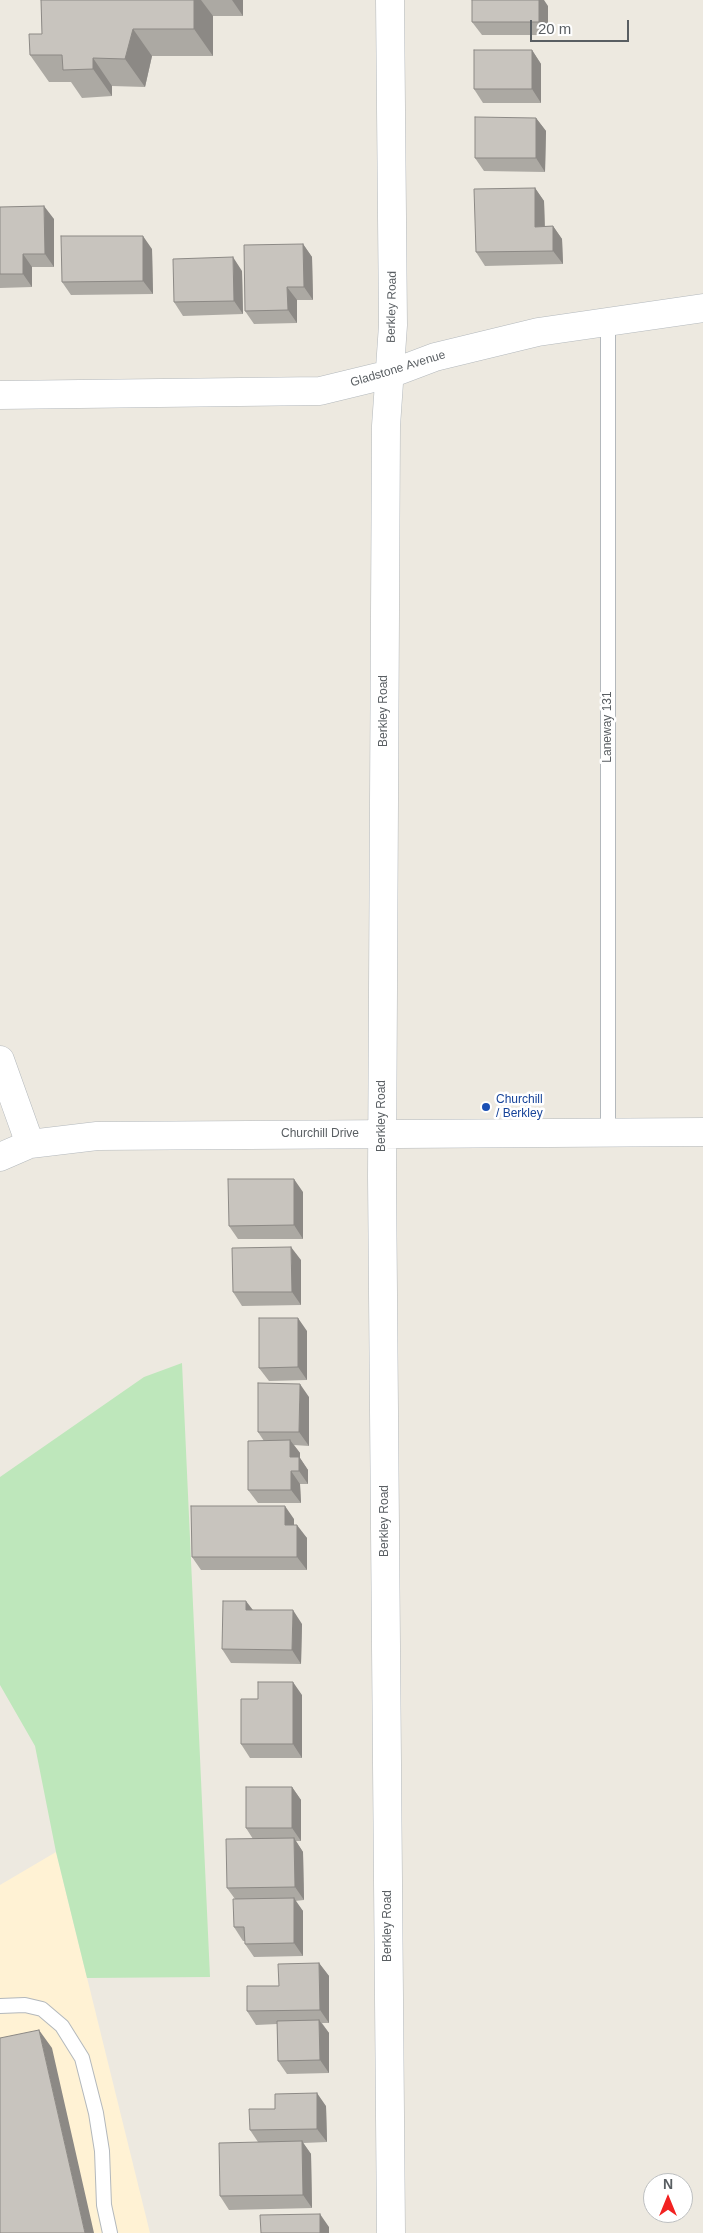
<!DOCTYPE html>
<html>
<head>
<meta charset="utf-8">
<style>
  body { margin:0 }
  #map { position:relative; width:703px; height:2233px; overflow:hidden; background:#ede9e0; font-family:Arial,sans-serif }
  canvas { display:block }
  .north { position:absolute; left:643px; top:2173px; width:50px; height:50px; box-sizing:border-box; background:#fff; border:1px solid #bdbfc0; border-radius:50%; rotate:0deg; font-size:14px; font-weight:700; line-height:20px; text-align:center; color:#595e62 }
  .north::after { content:''; display:block; margin:auto; width:18px; height:22px; background:#f22221; clip-path:polygon(50% 0,100% 100%,50% 72%,0 100%) }
  .scale { position:absolute; left:530px; top:20px; width:99px; height:22px; box-sizing:border-box; border:2px solid #595e62; border-top:0; padding-left:6px; font-size:15px; line-height:18px; white-space:nowrap; color:#595e62; -webkit-text-stroke:4px #fff; paint-order:stroke }
</style>
</head>
<body>
<div id="map">
<canvas width="703" height="2233"></canvas>
<div class="north">N</div>
<div class="scale">20 m</div>
</div>
<script>
const g = document.querySelector('canvas').getContext('2d');
g.lineJoin = 'round';
function fillPath(path, color) { g.fillStyle = color; g.fill(path, 'evenodd'); }
const poly = rows => new Path2D(rows.map(r => 'M' + r).join(''));
function stroke(path, color, width, dash) { g.strokeStyle = color; g.lineWidth = width; g.lineCap = dash ? 'butt' : 'round'; g.setLineDash(dash || []); g.stroke(path); }
function write(font, color, halo, rows, align = 'center') {
  g.font = font + ' Arial,sans-serif'; g.lineWidth = 5; g.setLineDash([]); g.textBaseline = 'middle'; g.strokeStyle = halo; g.fillStyle = color; for (const [text, x, y, turn = 0] of rows) {
    g.save(); g.translate(x, y); g.rotate((+turn || 0) * Math.PI / 180); g.textAlign = isNaN(turn) ? turn : align; if (halo) g.strokeText(text, 0, 0); g.fillText(text, 0, 0); g.restore();
  }
}
fillPath(poly([
  [56,1852,150,2233,0,2233,0,1885]
]), '#fff2d4');
fillPath(poly([
  [182,1363,210,1977,87,1978,56,1852,35,1746,0,1685,0,1477,144,1377]
]), '#bee7bb');
const lane = poly([
  [608,322,608,1132],
  [0,2006,25,2005,42,2009,62,2026,82,2058,96,2113,102,2151,104,2205,110,2233]
]);
const street = poly([
  [390,0,393,325,386,426,382,1176,391,2233],
  [0,395,320,391,390,374,435,357,538,332,703,308],
  [0,1060,30,1144],
  [0,1157,30,1144,97,1136,703,1132]
]);
stroke(lane, '#b3b8bc', 16);
stroke(street, '#b3b8bc', 29);
stroke(lane, '#fff', 14);
stroke(street, '#fff', 28);
fillPath(poly([
  [41,0,243,0,243,16,213,16,213,56,152,56,145,87,112,86,112,96,82,98,71,82,49,82,30,55,42,34],
  [548,6,548,35,482,35,472,22],
  [532,50,541,64,541,103,483,103,474,89],
  [536,118,546,131,545,172,484,171,475,158],
  [535,188,544,201,545,226,553,226,562,239,563,264,485,266,476,252],
  [0,207,54,219,54,267,32,267,32,287,0,288],
  [303,244,312,257,313,300,297,300,297,323,254,324,245,311],
  [152,249,153,294,71,295,62,282],
  [242,271,243,314,183,316,174,302],
  [303,1192,303,1239,238,1239,229,1226],
  [301,1260,301,1305,242,1306,233,1292],
  [307,1331,307,1380,269,1381,259,1368],
  [309,1397,309,1446,294,1445,300,1453,300,1458,308,1470,308,1484,300,1484,301,1503,258,1503,248,1490,264,1441,258,1432],
  [294,1519,294,1525,307,1538,307,1570,201,1570,192,1557],
  [302,1624,301,1664,231,1663,222,1649],
  [302,1695,302,1758,250,1758,241,1744,258,1699],
  [292,1787,301,1800,301,1841,296,1841,303,1852,304,1900,295,1901,303,1911,303,1956,254,1957,245,1944,245,1941,243,1941,234,1927,235,1899,227,1888,253,1839,246,1828],
  [319,1963,329,1976,329,2023,322,2023,329,2033,329,2073,287,2074,278,2061,277,2024,256,2025,247,2011,279,1986],
  [326,2106,327,2142,303,2143,311,2154,312,2208,229,2210,220,2196,258,2142,250,2130,275,2109]
]), '#aca9a3');
fillPath(poly([
  [194,0,201,0,213,16,213,56,194,29],
  [232,0,243,0,243,16],
  [539,0,544,0,548,6,548,35,539,22],
  [133,29,152,56,145,87,125,59],
  [532,50,541,64,541,103,532,89],
  [93,58,112,86,112,96,93,69],
  [536,118,546,131,545,172,536,158],
  [535,188,544,201,545,240,535,227],
  [44,206,54,219,54,267,45,254],
  [553,226,562,239,563,264,553,251],
  [143,236,152,249,153,294,143,281],
  [303,244,312,257,313,300,304,287],
  [23,254,32,267,32,287,23,274],
  [233,257,242,271,243,314,234,301],
  [287,287,297,300,297,323,288,310],
  [294,1179,303,1192,303,1239,294,1225],
  [291,1247,301,1260,301,1305,292,1292],
  [298,1318,307,1331,307,1380,298,1367],
  [300,1384,309,1397,309,1446,299,1432],
  [290,1440,300,1453,300,1458,308,1470,308,1484,299,1471,290,1457],
  [291,1471,300,1484,301,1503,291,1490],
  [285,1506,294,1519,294,1538,285,1525],
  [297,1525,307,1538,307,1570,297,1557],
  [246,1601,256,1614,246,1610],
  [293,1610,302,1624,301,1664,292,1650],
  [293,1682,302,1695,302,1758,293,1744],
  [292,1787,301,1800,301,1841,292,1828],
  [294,1838,303,1852,304,1900,295,1887],
  [294,1898,303,1911,303,1956,294,1943],
  [319,1963,329,1976,329,2023,320,2010],
  [319,2020,329,2033,329,2073,320,2060],
  [39,2030,52,2048,94,2233,85,2233],
  [317,2093,326,2106,327,2142,317,2129],
  [302,2141,311,2154,312,2208,303,2195],
  [320,2214,329,2227,329,2233,320,2233]
]), '#8c8985');
const building = poly([
  [41,0,194,0,194,29,133,29,125,59,93,58,93,69,63,70,62,55,30,55,29,34,42,34,41,0],
  [472,0,539,0,539,22,472,22,472,0],
  [474,50,532,50,532,89,474,89,474,50],
  [475,117,536,118,536,158,475,158,475,117],
  [535,188,535,227,553,226,553,251,476,252,474,189,535,188],
  [44,206,45,254,23,254,23,274,0,274,0,207,44,206],
  [61,236,143,236,143,281,62,282,61,236],
  [303,244,304,287,287,287,288,310,245,311,244,245,303,244],
  [233,257,234,301,174,302,173,259,233,257],
  [228,1179,294,1179,294,1225,229,1226,228,1179],
  [291,1247,292,1292,233,1292,232,1248,291,1247],
  [259,1318,298,1318,298,1367,259,1368,259,1318],
  [258,1383,300,1384,299,1432,258,1432,258,1383],
  [290,1440,290,1457,299,1457,299,1471,291,1471,291,1490,248,1490,248,1441,290,1440],
  [191,1506,285,1506,285,1525,297,1525,297,1557,192,1557,191,1506],
  [223,1601,246,1601,246,1610,293,1610,292,1650,222,1649,223,1601],
  [258,1682,293,1682,293,1744,241,1744,241,1699,258,1699,258,1682],
  [246,1787,292,1787,292,1828,246,1828,246,1787],
  [294,1838,295,1887,227,1888,226,1839,294,1838],
  [294,1898,294,1943,245,1944,244,1927,234,1927,233,1899,294,1898],
  [319,1963,320,2010,247,2011,247,1986,279,1986,278,1964,319,1963],
  [319,2020,320,2060,278,2061,277,2021,319,2020],
  [39,2030,85,2233,0,2233,0,2038,39,2030],
  [317,2093,317,2129,250,2130,249,2109,275,2109,275,2094,317,2093],
  [302,2141,303,2195,220,2196,219,2143,302,2141],
  [320,2214,320,2233,261,2233,260,2215,320,2214]
]);
fillPath(building, '#c8c4be');
stroke(building, '#8c8985', 1);
for (const [x, y, r, color] of [
  [486,1107,5,"#1a4fb4"]
]) { const dot = new Path2D(); dot.arc(x, y, r, 0, 2 * Math.PI); g.fillStyle = color; g.fill(dot); stroke(dot, '#fff', 2); }
write('12px', '#595e62', '#fff', [
  ["Berkley Road",392,307,-89],
  ["Gladstone Avenue",398,369,-17],
  ["Berkley Road",384,711,-90],
  ["Laneway 131",608,727,-90],
  ["Berkley Road",382,1116,-90],
  ["Churchill Drive",320,1134],
  ["Berkley Road",385,1521,-90],
  ["Berkley Road",388,1926,-90]
]);
write('12px', '#164399', '#fff', [
  ["Churchill",496,1100],
  ["/ Berkley",496,1114]
], 'left');
</script>
</body>
</html>
